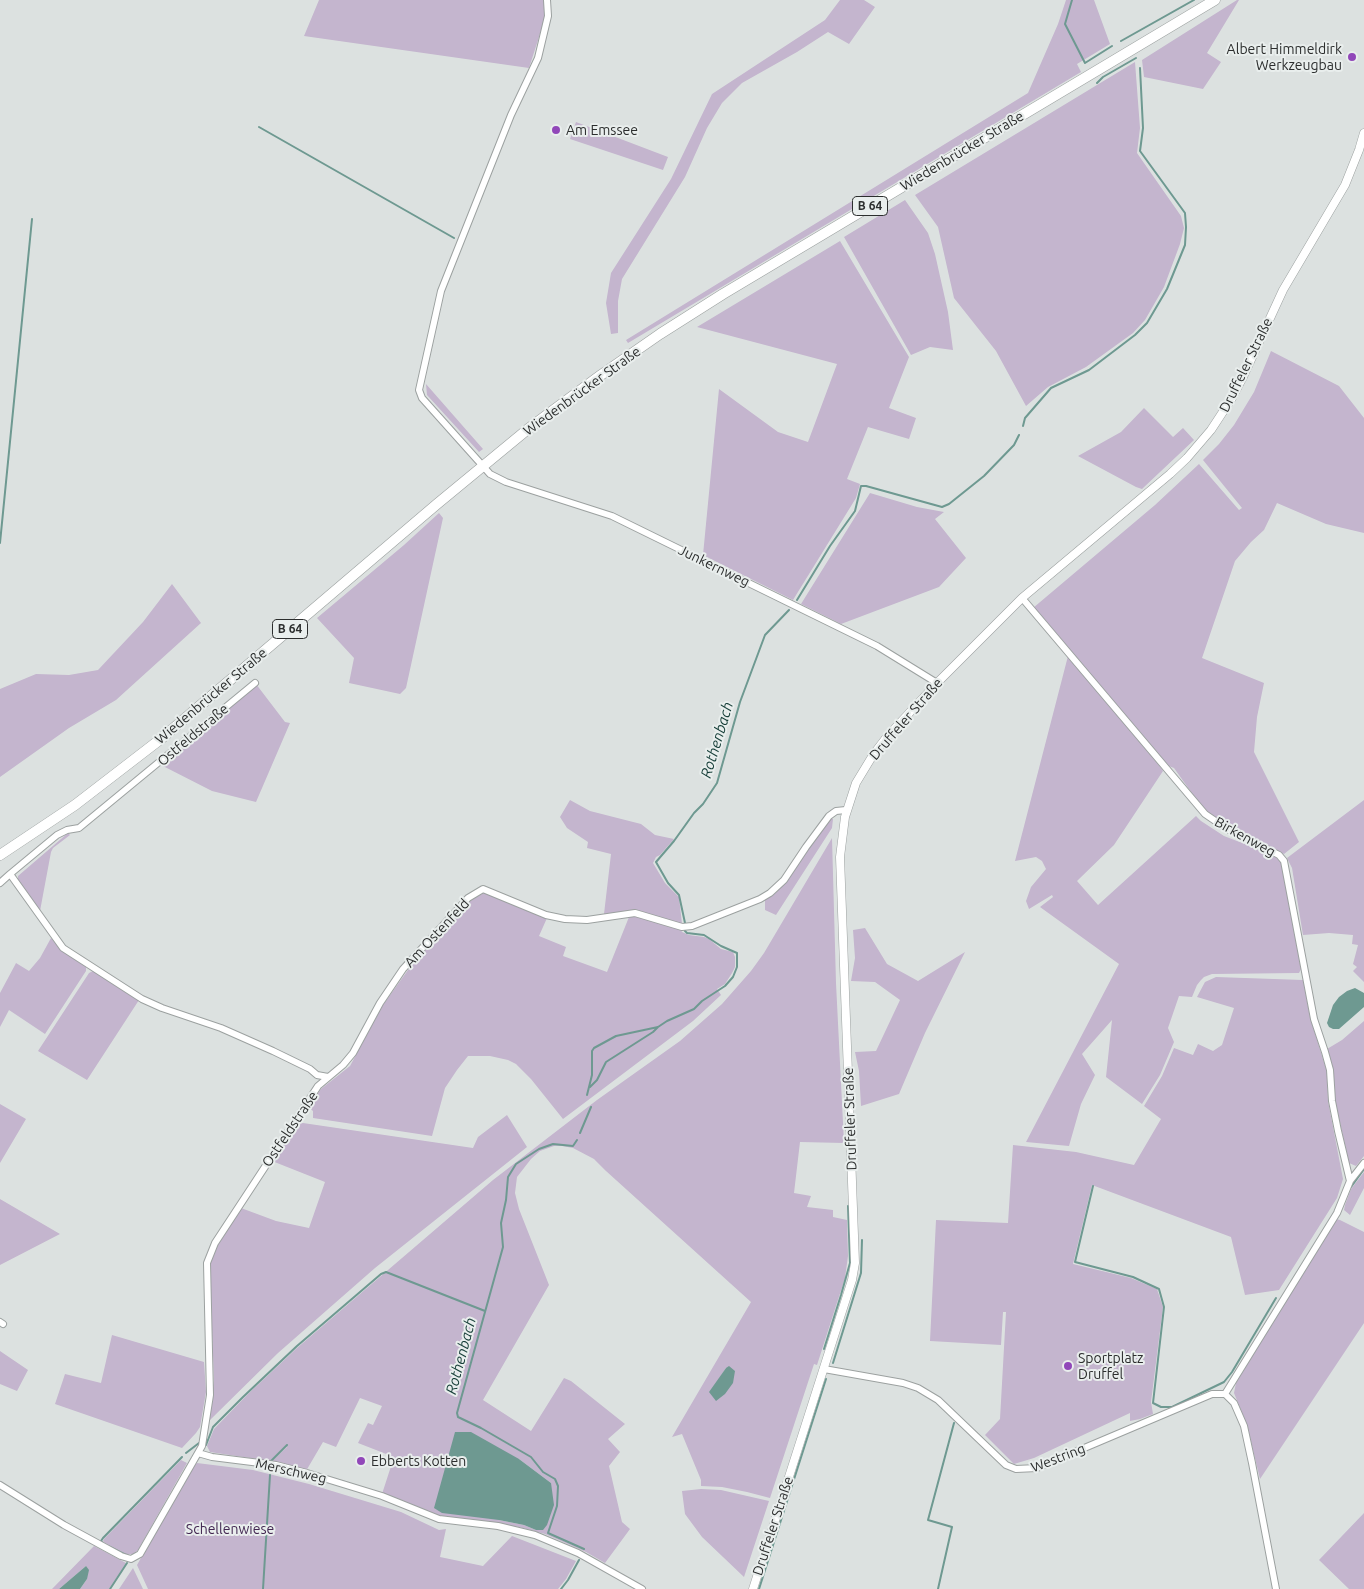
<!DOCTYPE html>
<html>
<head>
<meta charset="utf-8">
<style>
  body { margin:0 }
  canvas { display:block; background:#dce1e0 }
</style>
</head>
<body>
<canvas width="1364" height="1589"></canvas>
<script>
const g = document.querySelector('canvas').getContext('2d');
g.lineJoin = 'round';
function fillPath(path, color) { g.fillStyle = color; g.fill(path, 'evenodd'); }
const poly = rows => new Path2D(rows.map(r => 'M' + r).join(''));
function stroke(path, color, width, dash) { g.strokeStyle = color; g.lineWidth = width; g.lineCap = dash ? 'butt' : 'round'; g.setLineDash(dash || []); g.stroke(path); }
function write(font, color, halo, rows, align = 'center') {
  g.font = font + ' Ubuntu,sans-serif'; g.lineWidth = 4; g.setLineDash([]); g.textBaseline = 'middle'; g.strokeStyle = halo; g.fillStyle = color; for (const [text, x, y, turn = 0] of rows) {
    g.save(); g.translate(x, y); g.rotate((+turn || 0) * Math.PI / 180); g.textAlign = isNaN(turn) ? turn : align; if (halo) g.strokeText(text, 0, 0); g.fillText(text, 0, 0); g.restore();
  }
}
fillPath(poly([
  [319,0,544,0,545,16,539,37,529,68,304,36],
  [840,0,864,0,875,7,849,44,828,32,797,52,742,83,722,103,707,128,685,177,622,279,618,301,618,333,611,334,606,303,611,273,671,179,712,94,825,20],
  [1066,0,1094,0,1110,44,1077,64,1081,72,628,343,626,340,1028,93,1058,24],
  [1237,0,1239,0,1207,53,1221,62,1203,89,1144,77,1142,60],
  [1135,62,1140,128,1137,153,1181,216,1184,228,1180,244,1164,287,1145,320,1133,333,1086,367,1048,387,1026,406,996,351,954,298,938,227,915,195],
  [576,122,668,157,663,170,570,139],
  [905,200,928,233,935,254,948,312,953,350,930,347,911,355,844,237],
  [840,241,909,357,889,408,916,418,909,439,868,427,847,479,860,484,856,498,793,600,703,555,719,389,778,432,808,442,837,364,697,327],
  [1271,351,1339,386,1364,418,1364,533,1326,524,1277,503,1264,530,1251,542,1235,561,1202,658,1264,683,1257,717,1254,752,1299,842,1284,854,1229,827,1206,813,1174,768,1166,765,1033,608,1155,505,1199,464,1239,510,1242,508,1203,460,1219,444,1234,425,1254,392],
  [426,384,483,449,479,452,427,395],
  [1144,408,1173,437,1183,428,1194,440,1142,489,1136,487,1078,456,1121,432],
  [870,493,917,507,944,512,935,519,966,558,939,587,841,624,801,604],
  [439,513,443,518,406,688,400,694,349,683,354,658,317,618,404,545],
  [172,584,201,623,116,700,69,728,0,777,0,689,36,674,69,675,98,670,143,622],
  [1068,656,1157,762,1163,771,1114,845,1077,881,1098,905,1196,816,1201,821,1224,836,1276,856,1281,861,1301,969,1299,973,1212,974,1204,977,1201,980,1197,985,1192,997,1179,996,1168,1028,1174,1042,1160,1075,1142,1104,1106,1077,1112,1020,1082,1054,1095,1075,1081,1104,1069,1146,1026,1142,1119,964,1040,907,1053,897,1052,895,1029,909,1026,901,1031,887,1046,869,1042,861,1036,857,1015,861],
  [256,684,285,722,290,723,256,802,212,791,161,765],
  [570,800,590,811,641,824,655,835,674,839,660,855,656,857,653,863,665,883,679,897,682,924,637,911,604,914,611,854,587,848,588,842,567,828,560,817],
  [1364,800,1364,982,1353,971,1357,967,1353,964,1358,945,1352,944,1353,935,1329,933,1303,935,1292,868,1287,858],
  [831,818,833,819,832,828,776,915,765,910,765,899,785,883,808,847],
  [68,833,70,835,53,848,51,852,40,911,18,880,18,876],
  [832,838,836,983,844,1143,800,1142,794,1193,811,1196,807,1207,833,1210,833,1217,847,1220,848,1256,845,1278,817,1365,814,1364,770,1498,747,1492,722,1487,701,1486,701,1480,682,1434,672,1437,751,1302,606,1171,594,1159,573,1148,562,1146,554,1146,540,1151,531,1159,517,1177,515,1193,519,1209,549,1285,483,1400,531,1431,564,1378,571,1381,625,1424,608,1439,620,1452,609,1466,622,1522,630,1529,605,1563,586,1552,545,1534,519,1527,438,1516,382,1494,394,1457,358,1443,368,1423,373,1425,382,1406,360,1398,336,1447,323,1442,306,1471,280,1463,272,1461,287,1447,286,1445,270,1461,210,1452,207,1446,214,1429,248,1394,297,1348,493,1180,597,1100,680,1041,722,1004,751,971,764,953],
  [726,1368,733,1383,719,1379],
  [519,1459,551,1483,536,1530,524,1525,499,1520],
  [484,893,492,895,547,918,539,936,566,947,563,956,607,972,629,917,637,916,681,930,682,932,689,935,704,937,709,939,721,949,733,952,735,957,735,967,732,973,725,984,717,989,721,995,693,1021,563,1119,531,1079,516,1064,508,1060,490,1056,468,1056,457,1070,445,1088,432,1136,313,1118,313,1111,308,1107,321,1089,350,1066,383,1005,413,963,470,901],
  [865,928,887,964,918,981,965,952,925,1033,899,1094,861,1106,859,1071,855,1052,876,1051,900,1000,875,982,851,981,855,958,853,930],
  [51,938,61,950,86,966,86,971,45,1034,9,1010,0,1027,0,993,15,965,16,963,29,971,40,958],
  [93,971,139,1000,87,1080,38,1051,89,973],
  [1216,977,1303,980,1310,1017,1327,1072,1328,1101,1343,1179,1337,1198,1279,1290,1245,1295,1231,1237,1092,1185,1073,1264,1131,1278,1157,1289,1163,1307,1151,1402,1153,1414,1140,1419,1130,1421,1130,1413,1034,1458,1014,1464,985,1435,1000,1419,1006,1312,1003,1312,1001,1345,930,1341,936,1220,1008,1223,1013,1145,1076,1152,1134,1165,1161,1119,1144,1106,1162,1076,1174,1048,1193,1055,1198,1044,1213,1051,1222,1045,1234,1008,1197,997,1205,982],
  [1364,1021,1364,1156,1356,1166,1349,1163,1335,1100,1327,1049,1342,1040],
  [0,1104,26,1119,0,1163],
  [507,1115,527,1147,375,1268,278,1353,209,1421,214,1381,210,1277,211,1261,218,1245,241,1208,276,1221,309,1228,325,1182,272,1161,297,1124,303,1123,473,1148,478,1137],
  [1364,1172,1364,1188,1350,1215,1344,1210,1345,1205,1351,1189],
  [0,1199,60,1234,0,1265],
  [1336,1219,1340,1220,1364,1232,1364,1323,1260,1479,1247,1425,1234,1393,1236,1383],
  [112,1335,204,1362,206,1392,200,1427,196,1433,182,1448,55,1404,65,1374,101,1383],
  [0,1351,28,1370,17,1391,0,1384],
  [181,1460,187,1463,138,1550,133,1554,126,1554,105,1543,103,1541,104,1539],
  [197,1463,253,1470,309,1484,401,1512,439,1530,446,1529,440,1557,483,1566,512,1536,576,1561,566,1579,558,1589,148,1589,137,1565,192,1468],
  [701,1489,721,1490,769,1501,744,1577,702,1537,685,1514,682,1491],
  [1364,1513,1364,1589,1349,1589,1319,1560],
  [94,1546,126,1563,109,1589,80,1589,87,1579,86,1566,59,1589,52,1589],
  [133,1568,143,1589,119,1589]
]), '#c4b5ce');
fillPath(poly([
  [1355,988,1364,993,1364,1007,1339,1029,1333,1029,1329,1027,1327,1023,1333,1005,1339,997,1347,991],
  [729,1366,735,1371,733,1383,725,1394,716,1401,709,1392,726,1368],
  [455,1432,471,1432,519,1459,551,1483,554,1505,547,1525,543,1530,536,1530,524,1525,499,1520,442,1513,434,1508],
  [86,1566,89,1570,87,1579,80,1589,59,1589]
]), '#6e9991');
stroke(poly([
  [1072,0,1065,24,1085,63,1112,46],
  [1121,41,1194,0],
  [1097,83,1103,77,1136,58],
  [259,127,454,238],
  [1023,426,1025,418,1051,388,1089,370,1135,335,1147,323,1167,289,1185,245,1186,227,1185,213,1140,151,1143,128,1140,68],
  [0,543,32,219],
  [797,600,830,546,855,511,861,486,866,486,942,507,949,504,984,476,1014,445,1019,435],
  [685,923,679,895,668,883,656,862,674,841,694,813,703,804,717,783,740,702,765,635,789,610],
  [590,1087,597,1080,606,1062,653,1032,658,1027],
  [587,1095,592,1075,592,1051,594,1048,616,1036,658,1027,667,1021,694,1009,702,1001,725,986,733,977,737,967,737,953,721,946,704,935,687,933,685,931],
  [580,1133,591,1107],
  [577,1140,573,1146,553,1144,539,1149,516,1164,508,1177,506,1200,501,1223,503,1247,457,1413,458,1417,481,1428,531,1457,543,1472,555,1479,558,1486,557,1506,548,1533,584,1549],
  [1093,1186,1075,1262,1133,1277,1159,1289,1164,1307,1153,1403,1161,1407,1172,1407,1224,1382,1232,1372,1276,1298],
  [1351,1187,1364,1169],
  [824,1349,841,1295,850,1263,848,1206],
  [833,1363,861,1273,862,1240],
  [206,1445,213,1427,243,1397,297,1346,381,1274,386,1272,485,1311],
  [186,1453,199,1443],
  [271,1461,287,1445],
  [104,1544,101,1541,103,1538,182,1457],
  [108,1546,126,1555],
  [110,1589,127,1563],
  [263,1589,270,1475],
  [561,1589,568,1580,579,1560],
  [759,1589,826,1379],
  [938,1589,952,1527,928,1520,954,1423]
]), '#6e9991', 2);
const minor = poly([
  [547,0,548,16,538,58,511,115,441,291,419,390,422,398,490,474,506,482,612,516,877,646,937,683],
  [1022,598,1205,814,1227,829,1279,855,1284,861,1314,1019,1325,1052,1330,1070,1332,1101,1338,1131,1350,1181],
  [10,874,57,835,67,830,79,828,255,683],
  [0,883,10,874,63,948,142,999,162,1008,221,1028,273,1051,310,1069,317,1075,328,1077],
  [0,1322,3,1324],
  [824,1369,903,1383,918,1388,938,1400,1006,1465,1016,1469,1037,1468,1212,1394,1225,1394,1234,1403,1244,1426,1252,1463,1276,1589],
  [1225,1394,1337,1213,1350,1181,1364,1163],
  [198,1453,212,1457,276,1465,307,1473,382,1496,439,1519,498,1526,535,1535,578,1553,642,1589],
  [0,1485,64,1525,121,1556,131,1559,140,1554,202,1446,210,1395,207,1263,215,1243,318,1086,343,1065,353,1053,380,1003,403,969,468,898,483,889,546,915,565,919,587,920,635,913,682,927,692,926,760,899,770,893,784,880,806,847,829,816,836,811,846,810]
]);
const tertiary = poly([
  [753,1589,852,1280,855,1263,840,857,845,817,856,783,873,755,886,738,937,683,1022,598,1170,474,1187,458,1211,430,1232,398,1242,379,1283,290,1345,185,1359,150,1364,133]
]);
const primary = poly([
  [0,855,75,805,162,738,437,504,528,429,601,375,660,334,723,294,1215,0]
]);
stroke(minor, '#9ca1a0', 8);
stroke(tertiary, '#9ca1a0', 9);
stroke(primary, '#9ca1a0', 11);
stroke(minor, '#fff', 6);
stroke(tertiary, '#fff', 8);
stroke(primary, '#fff', 10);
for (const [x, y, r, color] of [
  [1352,57,5,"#9147b9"],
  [556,130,5,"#9147b9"],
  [1068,1366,5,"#9147b9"],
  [361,1461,5,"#9147b9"]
]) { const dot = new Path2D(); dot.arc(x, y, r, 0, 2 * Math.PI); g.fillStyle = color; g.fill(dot); stroke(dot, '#e9eeed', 2); }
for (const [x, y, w] of [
  [870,206,35],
  [290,629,35]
]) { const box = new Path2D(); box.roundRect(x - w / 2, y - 9.5, w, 19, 4); g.fillStyle = '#e9eeed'; g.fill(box); stroke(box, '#2c2e2e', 1); }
write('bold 12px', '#2c2e2e', null, [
  ["B 64",870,206],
  ["B 64",290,629]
]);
write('14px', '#2c2e2e', '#e9eeed', [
  ["Albert Himmeldirk",1342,49,"right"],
  ["Werkzeugbau",1342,65,"right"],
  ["Am Emssee",566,130],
  ["Sportplatz",1078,1358],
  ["Druffel",1078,1374],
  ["Ebberts Kotten",371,1461]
], 'left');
write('14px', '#2c2e2e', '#e9eeed', [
  ["Wiedenbrücker Straße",962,151,-31],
  ["Druffeler Straße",1246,365,-64],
  ["Wiedenbrücker Straße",582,391,-36],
  ["Junkernweg",714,566,26],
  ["Wiedenbrücker Straße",211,696,-40],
  ["Druffeler Straße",906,719,-49],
  ["Ostfeldstraße",193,735,-40],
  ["Birkenweg",1245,837,29],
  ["Am Ostenfeld",437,933,-47],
  ["Druffeler Straße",850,1119,-92],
  ["Ostfeldstraße",290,1129,-56],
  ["Westring",1058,1458,-21],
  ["Merschweg",291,1471,13],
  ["Druffeler Straße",773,1526,-72]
]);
write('14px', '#422751', '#e9eeed', [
  ["Schellenwiese",230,1529]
]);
write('italic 15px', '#163e38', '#e9eeed', [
  ["Rothenbach",717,740,-73],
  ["Rothenbach",461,1356,-75]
]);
</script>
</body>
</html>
